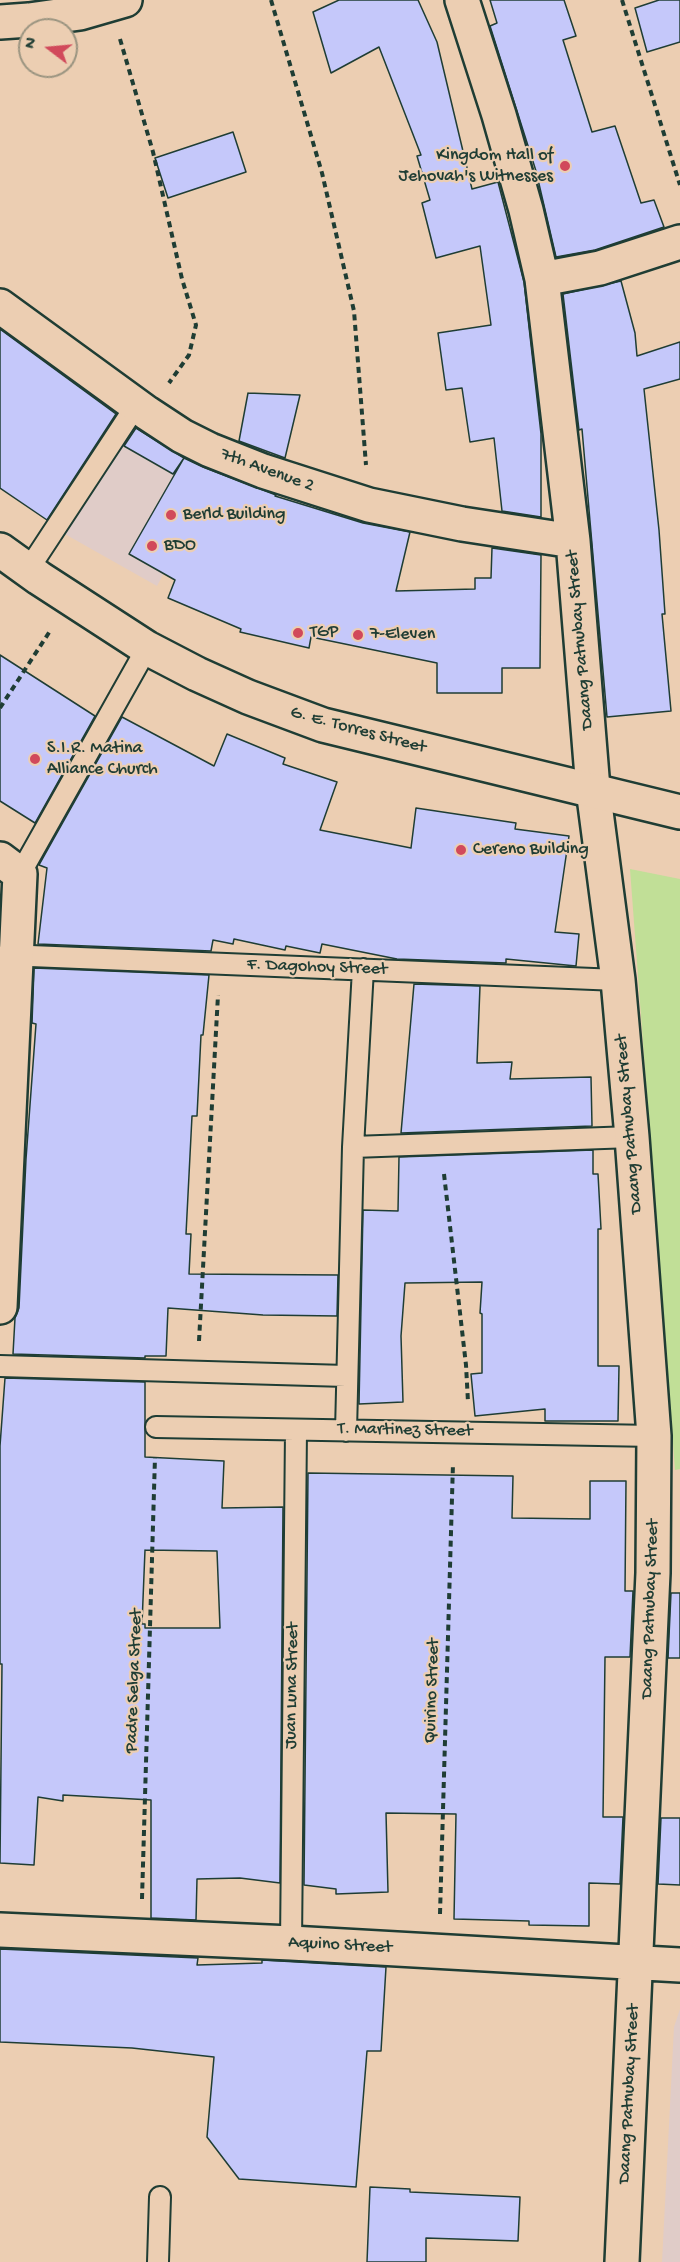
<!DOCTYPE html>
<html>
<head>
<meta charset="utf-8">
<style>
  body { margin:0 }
  #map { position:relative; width:680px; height:2262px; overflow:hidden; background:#ecceb2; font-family:"Gochi Hand",sans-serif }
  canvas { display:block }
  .north { position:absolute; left:18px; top:18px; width:60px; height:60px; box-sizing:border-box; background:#ecceb2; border:2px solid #9a9480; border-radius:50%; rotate:286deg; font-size:16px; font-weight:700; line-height:24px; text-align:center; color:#1f3d34 }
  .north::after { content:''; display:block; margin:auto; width:21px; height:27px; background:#d1495b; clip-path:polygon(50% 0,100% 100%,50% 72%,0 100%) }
</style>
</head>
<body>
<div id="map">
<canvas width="680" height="2262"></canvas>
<div class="north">N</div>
</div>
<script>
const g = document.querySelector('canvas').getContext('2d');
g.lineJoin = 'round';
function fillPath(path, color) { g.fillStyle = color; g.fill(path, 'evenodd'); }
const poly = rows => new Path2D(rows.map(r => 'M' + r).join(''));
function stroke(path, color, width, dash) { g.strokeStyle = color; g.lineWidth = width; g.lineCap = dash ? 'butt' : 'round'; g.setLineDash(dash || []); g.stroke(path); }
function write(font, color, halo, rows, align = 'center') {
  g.font = font + ' "Gochi Hand",sans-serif'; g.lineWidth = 4.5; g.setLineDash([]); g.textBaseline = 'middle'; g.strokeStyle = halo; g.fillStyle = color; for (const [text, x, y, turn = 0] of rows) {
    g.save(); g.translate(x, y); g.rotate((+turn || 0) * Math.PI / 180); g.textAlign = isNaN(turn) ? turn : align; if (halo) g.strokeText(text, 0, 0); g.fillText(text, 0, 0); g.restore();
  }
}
fillPath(poly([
  [136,417,221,466,157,586,63,533],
  [680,2009,680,2262,662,2262,674,2027]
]), '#e0ccc8');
fillPath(poly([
  [630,869,680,879,680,1469,675,1470]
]), '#c1df97');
const building = poly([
  [339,0,418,0,437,42,472,189,498,182,524,282,541,434,541,517,502,511,494,438,470,442,462,388,446,390,438,333,491,325,480,246,436,258,422,203,430,200,417,156,421,155,379,47,331,73,313,12,339,0],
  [490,0,564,0,576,36,563,40,592,132,615,126,641,203,654,200,664,227,595,250,556,257,536,171,490,26,497,23,490,0],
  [659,0,680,0,680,42,647,52,635,8,659,0],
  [233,132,246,172,168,198,155,158,233,132],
  [621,281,635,333,637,356,680,342,680,379,644,389,659,530,665,614,662,614,671,711,607,717,582,429,579,430,563,294,621,281],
  [0,329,116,414,47,520,0,488,0,329],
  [248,393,300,395,285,458,239,441,248,393],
  [136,428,184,458,173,474,124,446,136,428],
  [184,458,203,467,276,495,275,496,363,523,410,532,396,591,475,589,475,578,491,578,492,548,541,555,540,668,502,668,502,693,437,693,437,663,311,637,309,648,240,632,241,629,168,598,175,580,129,554,184,458],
  [0,655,95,716,35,823,0,801,0,655],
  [122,717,214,766,227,734,285,758,283,764,337,782,320,830,411,848,416,808,516,823,515,829,569,836,555,932,579,934,576,966,506,959,506,963,397,959,322,944,320,953,286,946,285,950,234,939,233,944,213,940,211,951,38,944,47,868,39,865,122,717],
  [34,968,209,975,203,1035,201,1035,197,1116,192,1116,186,1234,191,1234,189,1274,338,1275,337,1316,263,1315,168,1308,166,1356,145,1356,145,1358,13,1354,15,1318,19,1308,26,1159,36,1024,32,1023,34,968],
  [414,984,480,986,477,1063,512,1062,510,1079,591,1077,592,1126,401,1133,414,984],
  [593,1150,593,1174,598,1174,601,1229,598,1229,598,1366,619,1366,618,1421,545,1421,545,1409,475,1416,471,1374,482,1373,482,1314,480,1313,482,1282,405,1283,401,1336,403,1402,359,1404,363,1210,398,1211,399,1157,593,1150],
  [5,1378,145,1382,145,1457,224,1461,222,1508,283,1507,280,1883,240,1878,197,1879,196,1920,151,1918,151,1800,63,1795,63,1801,38,1797,34,1865,0,1863,2,1664,0,1664,0,1446,5,1378],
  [145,1550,217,1551,220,1628,145,1628,145,1624,142,1624,145,1550],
  [308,1473,513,1476,512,1518,590,1519,590,1481,626,1481,625,1591,633,1591,630,1657,605,1657,603,1817,623,1817,620,1884,589,1883,589,1926,529,1925,529,1921,454,1919,456,1814,386,1813,388,1892,336,1894,336,1889,304,1885,308,1473],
  [671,1593,680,1593,680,1658,668,1658,671,1593],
  [661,1818,680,1818,680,1885,658,1884,661,1818],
  [0,1949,198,1958,197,1965,262,1963,262,1960,386,1967,381,2051,367,2051,356,2187,239,2179,207,2137,214,2057,132,2048,0,2042,0,1949],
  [370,2187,410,2189,410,2192,520,2197,518,2241,426,2238,426,2262,367,2262,370,2187]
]);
fillPath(building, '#c5c8fa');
stroke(building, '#1f3d34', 1.5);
const service = poly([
  [28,570,137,404],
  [20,874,147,648],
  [6,955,618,980],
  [353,1147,632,1137],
  [0,1366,346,1376],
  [156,1427,654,1436],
  [346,1431,353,1147,363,969],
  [291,1943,296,1430],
  [158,2262,160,2197]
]);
const minor = poly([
  [462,0,499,115,526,210,542,279,573,541,593,789,618,980,632,1137,654,1436,653,1573,622,2262],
  [0,22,29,20,80,13,125,0],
  [542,279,600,268,680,242],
  [0,306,147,413,182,436,210,450,263,471,369,505,462,524,573,541],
  [0,859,20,874,0,1307],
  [0,1930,291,1943,680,1965]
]);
const secondary = poly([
  [0,550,39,578,147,648,197,674,248,697,323,725,680,812]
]);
stroke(service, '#1f3d34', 24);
stroke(minor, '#1f3d34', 38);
stroke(secondary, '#1f3d34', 38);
stroke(poly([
  [271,0,322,173,354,311,366,465],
  [622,0,680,185],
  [120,39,153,152,182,279,196,325,189,355,169,383],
  [0,708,50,631],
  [444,1174,466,1365,468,1402],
  [199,1341,218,995],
  [142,1899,155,1457],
  [440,1914,453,1463]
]), '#1f3d34', 4, [6, 4.5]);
stroke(service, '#ecceb2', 20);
stroke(minor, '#ecceb2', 33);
stroke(secondary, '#ecceb2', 33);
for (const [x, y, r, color] of [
  [565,166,6,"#d1495b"],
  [171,515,6,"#d1495b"],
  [152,546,6,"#d1495b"],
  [298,633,6,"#d1495b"],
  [358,635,6,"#d1495b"],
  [35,759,6,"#d1495b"],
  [461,850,6,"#d1495b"]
]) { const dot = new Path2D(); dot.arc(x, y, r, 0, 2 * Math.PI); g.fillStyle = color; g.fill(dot); stroke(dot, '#ecceb2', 2); }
write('18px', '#1f3d34', '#ecceb2', [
  ["Kingdom Hall of",553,156,"right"],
  ["Jehovah's Witnesses",553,177,"right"],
  ["Berld Building",183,515],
  ["BDO",164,546],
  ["TGP",310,633],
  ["7-Eleven",370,635],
  ["S.I.R. Matina",47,749],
  ["Alliance Church",47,770],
  ["Cereno Building",473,850]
], 'left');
write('18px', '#1f3d34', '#ecceb2', [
  ["7th Avenue 2",267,471,20],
  ["Daang Patnubay Street",581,640,-95],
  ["G. E. Torres Street",358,731,15],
  ["F. Dagohoy Street",317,968,2],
  ["Daang Patnubay Street",630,1124,-95],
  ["T. Martinez Street",405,1431,1],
  ["Daang Patnubay Street",651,1609,-88],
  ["Padre Selga Street",135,1681,-88],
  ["Juan Luna Street",293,1686,-89],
  ["Quirino Street",433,1691,-88],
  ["Aquino Street",340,1946,3],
  ["Daang Patnubay Street",630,2094,-87]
]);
</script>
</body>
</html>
